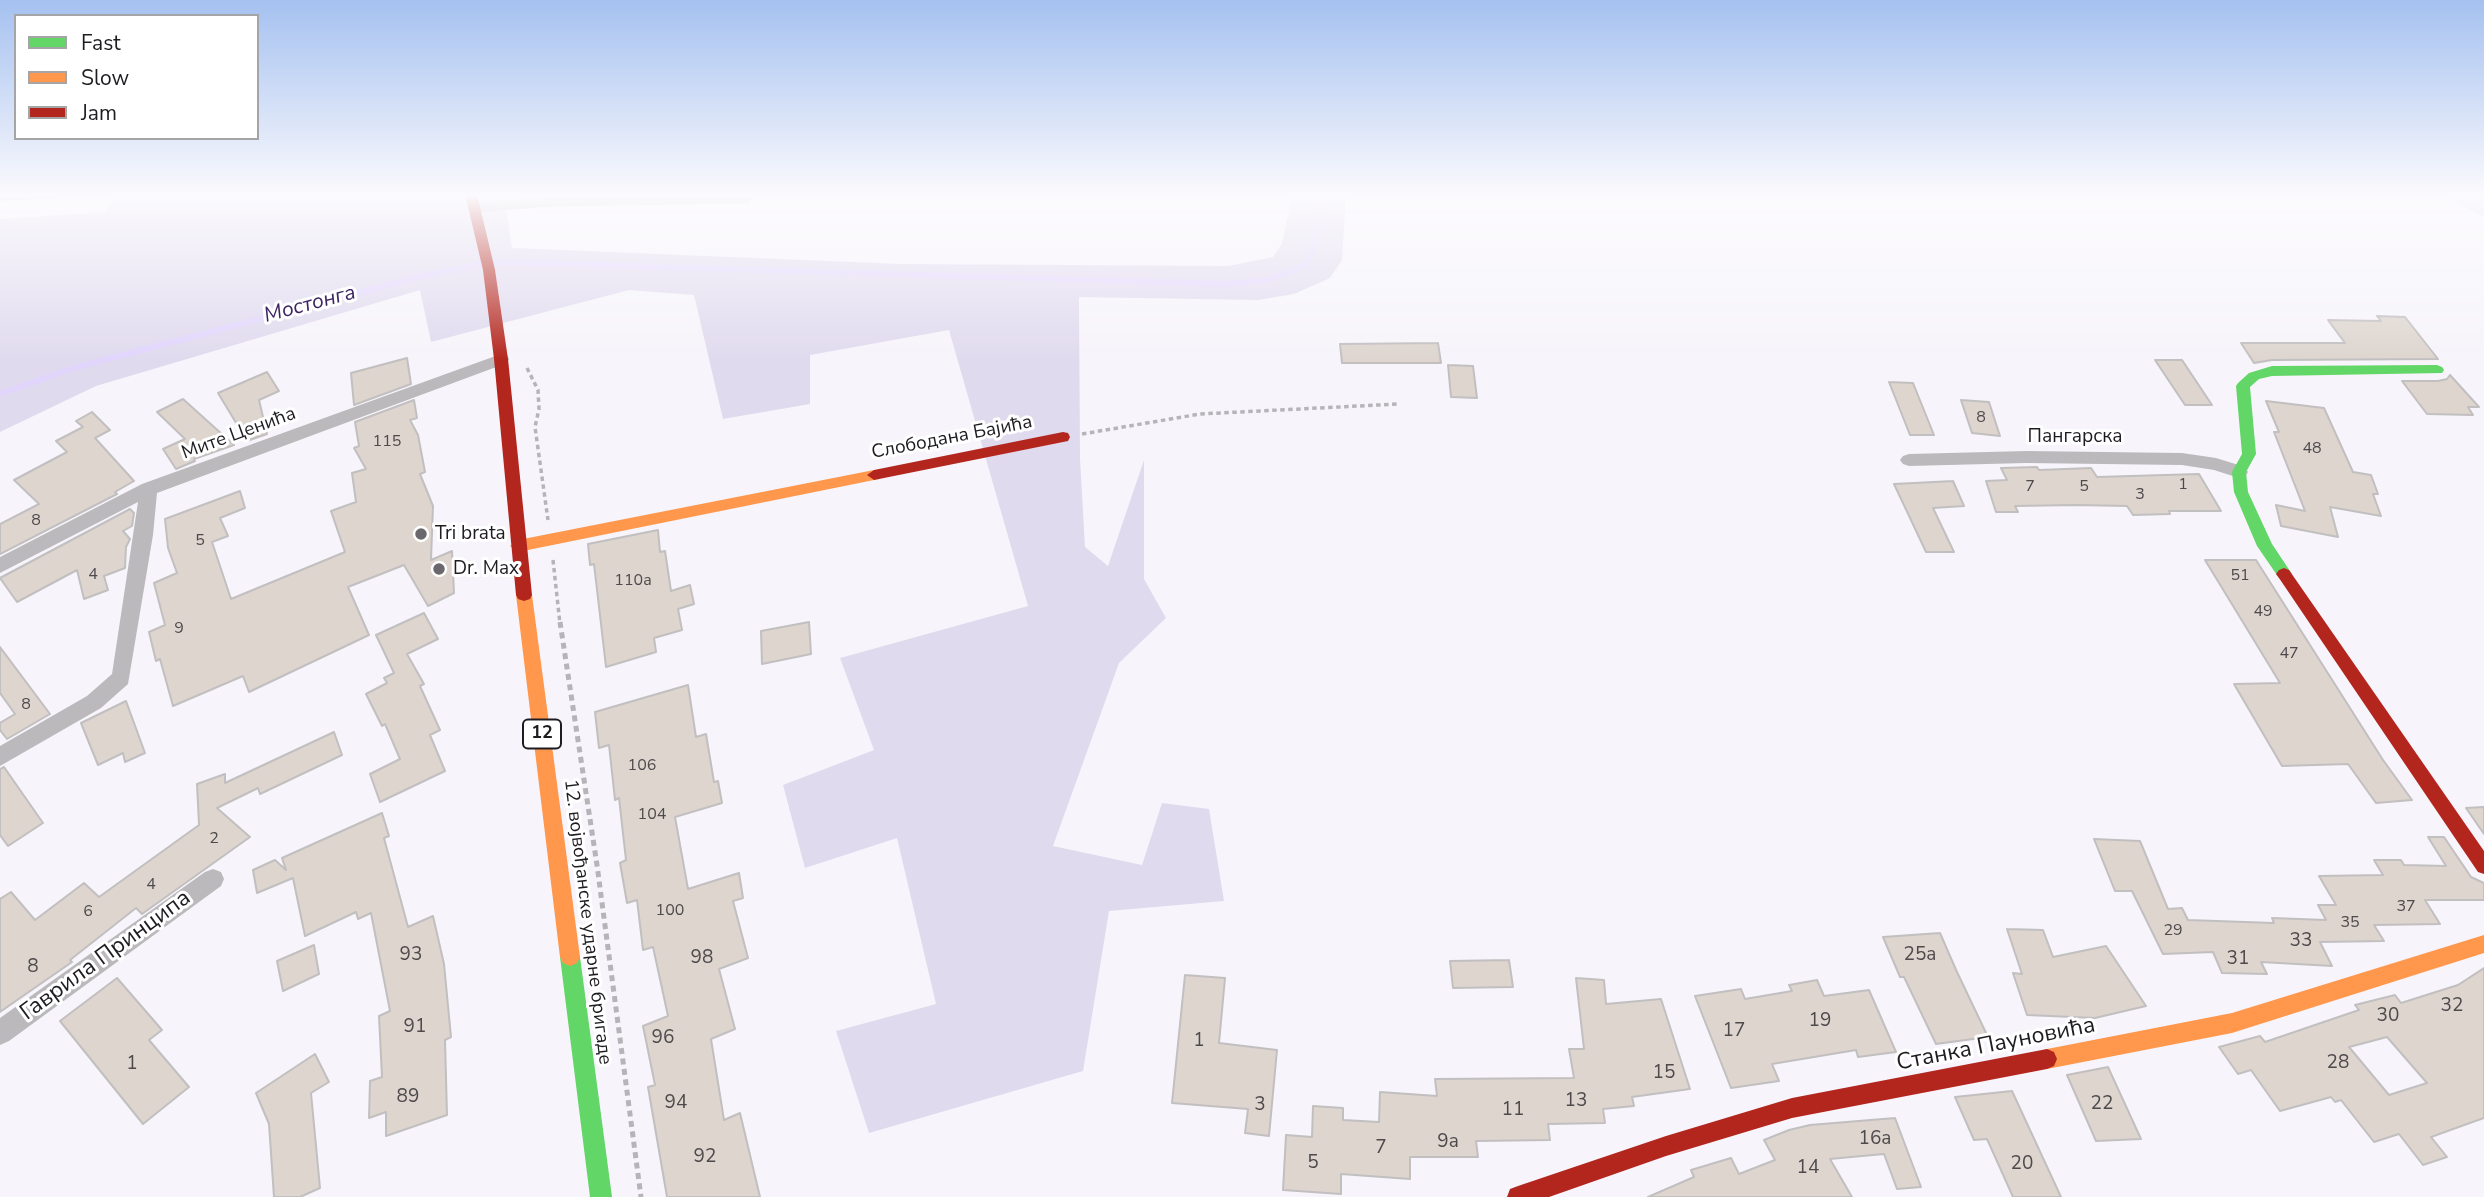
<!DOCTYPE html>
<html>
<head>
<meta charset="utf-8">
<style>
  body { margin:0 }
  #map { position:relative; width:2484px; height:1197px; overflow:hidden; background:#f7f5fb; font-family:"Nunito Sans",sans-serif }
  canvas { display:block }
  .legend { position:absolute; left:14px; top:14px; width:245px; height:126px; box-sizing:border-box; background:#fff; border:2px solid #a5a4a6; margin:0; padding:9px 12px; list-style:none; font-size:21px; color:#1e1c21 }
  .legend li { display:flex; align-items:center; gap:14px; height:35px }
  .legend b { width:35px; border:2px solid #a5a4a6 }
</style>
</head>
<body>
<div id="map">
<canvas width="2484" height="1197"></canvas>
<ul class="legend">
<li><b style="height:9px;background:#63d668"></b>Fast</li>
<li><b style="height:9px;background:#ff974d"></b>Slow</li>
<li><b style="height:9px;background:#b3261e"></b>Jam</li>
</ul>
</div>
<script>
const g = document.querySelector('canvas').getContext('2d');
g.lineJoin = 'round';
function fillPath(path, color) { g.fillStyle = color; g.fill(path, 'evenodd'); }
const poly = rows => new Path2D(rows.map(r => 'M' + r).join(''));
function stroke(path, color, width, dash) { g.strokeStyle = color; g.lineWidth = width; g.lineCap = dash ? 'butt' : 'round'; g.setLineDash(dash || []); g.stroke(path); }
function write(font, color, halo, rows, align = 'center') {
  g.font = font + ' "Nunito Sans",sans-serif'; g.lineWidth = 6; g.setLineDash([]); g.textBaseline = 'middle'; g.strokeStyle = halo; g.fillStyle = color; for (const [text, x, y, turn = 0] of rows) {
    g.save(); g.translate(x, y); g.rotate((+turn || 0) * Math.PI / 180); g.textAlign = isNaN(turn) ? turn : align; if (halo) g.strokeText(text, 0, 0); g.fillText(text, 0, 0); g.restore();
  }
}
fillPath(poly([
  [118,194,570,194,569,196,505,202,512,248,901,264,1228,266,1273,257,1282,244,1292,194,1346,194,1342,260,1330,278,1294,294,1258,300,1079,297,1080,459,1085,547,1108,566,1144,460,1144,579,1166,618,1119,663,1053,846,1142,865,1162,803,1209,809,1224,901,1109,911,1083,1071,869,1133,836,1031,936,1004,897,838,805,868,783,785,874,750,840,658,1028,606,949,330,810,355,810,404,723,419,694,295,629,290,431,342,420,290,96,386,0,432,0,219,104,212],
  [2438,194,2484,194,2484,217]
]), '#e0daee');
stroke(poly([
  [0,394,70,369,426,275,493,262,1226,284,1268,280,1305,265,1316,246,1322,194]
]), '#e1d5fc', 6);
const building = poly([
  [2377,316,2405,317,2438,359,2272,360,2254,363,2241,343,2345,343,2328,320,2381,321,2377,316],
  [1438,343,1441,363,1342,363,1340,344,1438,343],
  [407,358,411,384,354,405,351,373,407,358],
  [2155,360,2182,360,2212,405,2185,405,2155,360],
  [1448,365,1473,366,1477,398,1451,397,1448,365],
  [267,372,279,391,259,400,267,434,247,441,218,393,267,372],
  [2450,375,2479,407,2468,407,2473,415,2427,414,2402,381,2438,381,2447,379,2450,375],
  [1889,382,1913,383,1934,435,1910,435,1889,382],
  [183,399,234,445,194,459,195,461,176,469,163,449,185,439,157,412,183,399],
  [414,400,417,418,410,420,418,435,425,472,420,474,433,506,431,560,452,551,454,593,428,606,404,565,348,587,369,635,249,692,243,676,173,706,160,659,156,661,149,632,165,625,154,583,177,573,168,548,165,519,240,491,245,508,220,518,228,536,212,542,231,599,345,552,331,511,356,502,352,473,366,469,354,448,359,446,355,422,414,400],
  [1961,400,1989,402,2000,436,1972,433,1961,400],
  [2266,401,2324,408,2353,472,2371,475,2378,494,2373,494,2381,516,2330,507,2338,537,2281,526,2276,505,2305,511,2274,432,2279,432,2266,401],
  [92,412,110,430,95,438,134,481,115,492,117,494,0,554,0,524,39,504,14,480,67,452,56,441,83,427,76,421,92,412],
  [2037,467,2039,470,2091,468,2097,477,2199,474,2221,511,2169,511,2170,514,2133,515,2127,506,2076,505,2015,506,2018,512,1996,512,1986,481,2007,480,2001,468,2037,467],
  [1953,481,1964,506,1933,508,1954,552,1926,552,1894,484,1953,481],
  [130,509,134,513,132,526,123,531,130,539,126,547,125,568,104,576,108,590,84,599,77,570,17,602,0,578,130,509],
  [658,530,660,552,665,551,671,591,690,585,694,604,678,609,682,630,654,638,656,652,606,667,594,564,590,565,588,544,658,530],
  [2205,560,2256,560,2383,760,2412,800,2376,803,2348,764,2282,766,2234,684,2280,683,2205,560],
  [424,613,438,639,407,654,424,684,420,686,440,730,430,735,445,771,380,802,370,774,400,759,385,724,382,726,366,694,387,683,384,678,394,673,376,635,424,613],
  [809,622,811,654,762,664,761,631,809,622],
  [0,647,50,714,7,739,0,730,0,723,15,714,0,693,0,647],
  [688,685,696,737,706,734,714,782,718,781,722,803,675,817,688,889,739,873,743,898,733,901,748,958,719,969,735,1029,711,1039,724,1120,740,1113,760,1197,667,1197,648,1087,655,1085,643,1026,668,1016,653,947,643,950,637,900,627,903,620,863,626,860,619,798,615,800,609,745,599,748,595,712,688,685],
  [126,701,145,753,125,762,123,753,98,765,81,723,126,701],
  [334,732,342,755,260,794,258,788,217,808,250,837,142,914,136,908,70,960,72,962,0,1012,0,899,11,892,35,920,84,883,99,897,199,825,197,784,225,774,225,783,334,732],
  [4,767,43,823,8,846,0,835,0,769,4,767],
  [2484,807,2484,834,2466,808,2484,807],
  [382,813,389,836,384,838,408,927,433,916,444,964,451,1037,445,1040,447,1115,386,1136,386,1112,369,1118,370,1081,382,1077,379,1016,390,1011,371,913,358,919,356,912,305,936,293,878,257,893,253,870,275,860,286,870,282,858,382,813],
  [2428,837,2444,837,2471,877,2484,883,2484,900,2425,900,2440,924,2374,925,2384,941,2320,942,2332,966,2261,962,2267,974,2222,973,2213,952,2163,954,2132,891,2115,891,2094,839,2140,841,2168,909,2182,908,2188,920,2274,923,2272,918,2326,920,2318,905,2336,905,2319,876,2383,875,2374,860,2401,860,2404,865,2446,866,2428,837],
  [2007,929,2043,930,2053,957,2106,946,2146,1006,2095,1018,2027,1015,2013,973,2022,974,2007,929],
  [1940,933,1957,972,1988,1037,1936,1044,1904,977,1900,977,1883,937,1940,933],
  [314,945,319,974,283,991,277,961,314,945],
  [1509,960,1513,987,1453,988,1450,961,1509,960],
  [2484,968,2484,1118,2431,1137,2447,1157,2423,1165,2399,1134,2374,1142,2341,1100,2335,1102,2331,1097,2280,1111,2251,1070,2238,1074,2219,1047,2260,1036,2265,1042,2359,1010,2355,1005,2395,995,2401,1003,2458,985,2484,968],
  [2387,1037,2427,1083,2389,1095,2349,1047,2387,1037],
  [1185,975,1225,978,1219,1043,1277,1050,1269,1136,1245,1133,1248,1109,1172,1103,1185,975],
  [117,978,162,1030,149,1040,189,1087,143,1124,60,1021,117,978],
  [1576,978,1604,980,1606,1004,1661,999,1690,1089,1632,1097,1634,1106,1603,1109,1605,1123,1548,1124,1550,1140,1476,1141,1478,1157,1410,1157,1410,1179,1341,1174,1341,1194,1283,1190,1286,1135,1312,1137,1313,1106,1343,1108,1343,1120,1379,1122,1380,1092,1437,1096,1435,1079,1574,1078,1569,1049,1584,1049,1576,978],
  [1817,980,1824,996,1869,990,1896,1052,1858,1057,1856,1050,1772,1064,1779,1081,1731,1088,1695,996,1741,989,1745,999,1792,991,1789,985,1817,980],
  [315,1054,329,1082,311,1093,320,1188,300,1197,274,1197,269,1124,256,1093,315,1054],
  [2108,1067,2141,1139,2096,1141,2067,1075,2108,1067],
  [2012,1091,2061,1197,2013,1197,1987,1139,1974,1140,1955,1097,2012,1091],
  [1895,1118,1921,1187,1897,1189,1884,1154,1830,1159,1852,1197,1648,1197,1694,1177,1691,1170,1731,1158,1739,1174,1775,1160,1764,1140,1789,1130,1810,1125,1895,1118]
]);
fillPath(building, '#ddd5ce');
stroke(building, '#c2bfc0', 2);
stroke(poly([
  [527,368,538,390,539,409,535,427,548,520],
  [1082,434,1200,414,1398,404],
  [553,560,560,624]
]), '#b6b4b8', 3.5, [4.5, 3.5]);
stroke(poly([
  [560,622,597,865,641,1197]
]), '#b6b4b8', 5, [6, 4.5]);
stroke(poly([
  [475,208,552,202,747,199]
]), '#bbb9bc', 9);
fillPath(poly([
  [0,194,70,194,63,198,0,201,0,194],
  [501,354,507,355,509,359,507,363,157,493,153,535,128,684,101,708,0,766,0,746,87,696,112,674,138,502,0,573,0,557,142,484,501,354],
  [2026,451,2182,453,2216,458,2245,467,2248,472,2245,477,2239,478,2214,470,2182,465,2026,463,1909,466,1903,464,1900,460,1903,456,1909,454,2026,451],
  [213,869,221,872,224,879,221,886,9,1041,0,1045,0,1018,205,872,213,869]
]), '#bbb9bc');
fillPath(poly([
  [2437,365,2442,367,2444,370,2442,373,2272,376,2259,379,2250,387,2256,454,2246,472,2248,492,2272,544,2292,574,2284,580,2279,578,2257,546,2234,492,2232,472,2242,454,2236,386,2238,383,2249,373,2272,366,2437,365],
  [570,948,577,951,580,957,612,1197,590,1197,560,957,563,951,570,948]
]), '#63d668');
fillPath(poly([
  [874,470,881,475,879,479,518,552,510,546,518,540,874,470],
  [524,589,530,591,532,595,580,957,577,963,570,966,563,963,560,957,516,595,518,591,524,589],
  [2484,935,2484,953,2232,1033,2047,1069,2040,1066,2037,1059,2040,1052,2047,1049,2232,1013,2484,935]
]), '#ff974d');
fillPath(poly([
  [465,194,477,194,495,270,508,359,532,595,530,599,524,601,518,599,516,595,494,359,483,270,465,194],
  [1063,432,1068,433,1070,437,1068,441,874,480,867,475,874,470,1063,432],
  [2284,568,2289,570,2484,851,2484,874,2478,872,2279,578,2276,574,2279,570,2284,568],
  [2047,1049,2054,1052,2057,1059,2054,1066,2047,1069,1792,1118,1666,1156,1549,1197,1507,1197,1510,1189,1518,1186,1666,1136,1792,1098,2047,1049]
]), '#b3261e');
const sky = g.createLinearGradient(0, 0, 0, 361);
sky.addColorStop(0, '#a5c1f0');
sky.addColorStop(0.54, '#fbfafd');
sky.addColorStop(1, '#fbfafd00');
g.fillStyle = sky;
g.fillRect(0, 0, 2484, 361);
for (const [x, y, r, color] of [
  [421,534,7,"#6a686d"],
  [439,569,7,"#6a686d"]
]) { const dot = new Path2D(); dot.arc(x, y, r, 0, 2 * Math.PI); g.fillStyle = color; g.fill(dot); stroke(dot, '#fff', 2.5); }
write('16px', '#4e4a4c', null, [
  ["8",1981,418],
  ["115",387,442],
  ["48",2312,449],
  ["1",2183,485],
  ["7",2030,487],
  ["5",2084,487],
  ["3",2140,495],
  ["8",36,521],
  ["5",200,541],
  ["4",93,575],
  ["51",2240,576],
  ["110a",633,581],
  ["49",2263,612],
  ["9",179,629],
  ["47",2289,654],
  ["8",26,705],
  ["106",642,766],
  ["104",652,815],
  ["2",214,839],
  ["4",151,885],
  ["37",2406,907],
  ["100",670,911],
  ["6",88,912],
  ["35",2350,923],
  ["29",2173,931]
]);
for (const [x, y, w] of [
  [542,734,38]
]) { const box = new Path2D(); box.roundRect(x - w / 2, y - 14.5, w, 29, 5); g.fillStyle = '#fff'; g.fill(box); stroke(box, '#1e1c21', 2); }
write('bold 18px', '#1e1c21', null, [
  ["12",542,734]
]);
write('19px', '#1e1c21', '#fff', [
  ["Мите Ценића",239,434,-20],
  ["Пангарска",2075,437],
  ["Слободана Бајића",952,438,-11],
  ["12. војвођанске ударне бригаде",587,922,83]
]);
write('19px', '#1e1c21', '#fff', [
  ["Tri brata",435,534],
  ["Dr. Max",453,569]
], 'left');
write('19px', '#4e4a4c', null, [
  ["33",2301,941],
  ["93",411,955],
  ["25a",1920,955],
  ["98",702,958],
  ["31",2238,959],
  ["8",33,967],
  ["32",2452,1006],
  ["30",2388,1016],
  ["19",1820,1021],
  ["91",415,1027],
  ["17",1734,1031],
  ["96",663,1038],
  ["1",1199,1041],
  ["28",2338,1063],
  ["1",132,1064],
  ["15",1664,1073],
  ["89",408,1097],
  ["13",1576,1101],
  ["94",676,1103],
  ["22",2102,1104],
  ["3",1260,1105],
  ["11",1513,1110],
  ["16a",1875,1139],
  ["9a",1448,1142],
  ["7",1381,1148],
  ["92",705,1157],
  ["5",1313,1163],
  ["20",2022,1164],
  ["14",1808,1168]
]);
write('italic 21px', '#3d2462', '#fff', [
  ["Мостонга",310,305,-15]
]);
write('23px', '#1e1c21', '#fff', [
  ["Гаврила Принципа",106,956,-36],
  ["Станка Пауновића",1996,1045,-11]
]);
</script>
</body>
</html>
